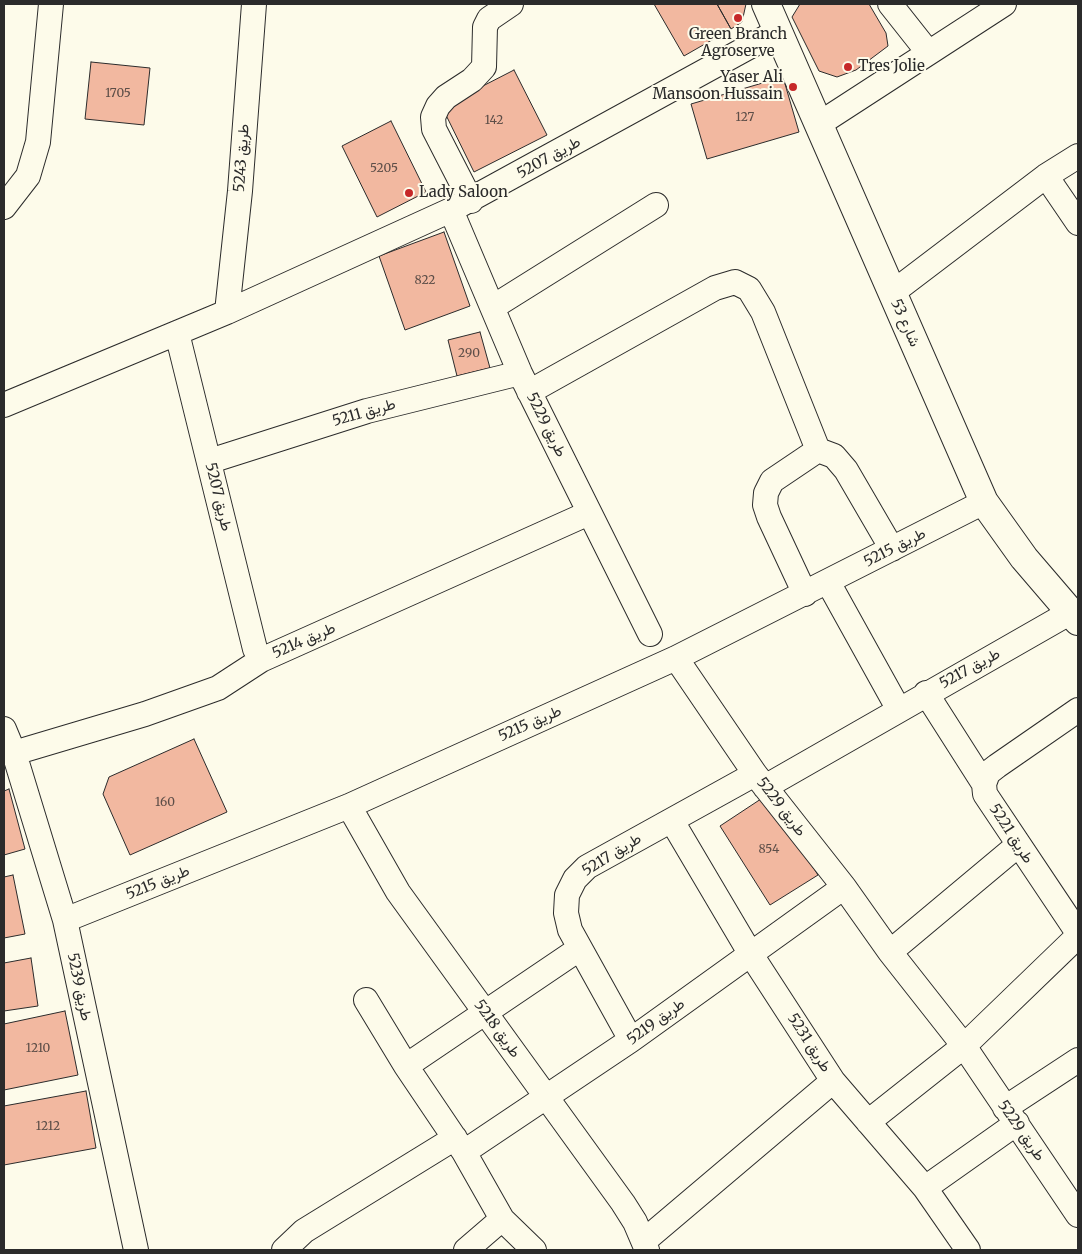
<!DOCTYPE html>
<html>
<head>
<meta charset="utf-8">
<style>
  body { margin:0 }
  #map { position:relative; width:1082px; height:1254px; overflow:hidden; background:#fdfbea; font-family:Merriweather,serif }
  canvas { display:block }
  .frame { position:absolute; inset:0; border:5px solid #2b2b2b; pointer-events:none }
</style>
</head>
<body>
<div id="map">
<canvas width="1082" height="1254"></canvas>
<div class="frame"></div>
</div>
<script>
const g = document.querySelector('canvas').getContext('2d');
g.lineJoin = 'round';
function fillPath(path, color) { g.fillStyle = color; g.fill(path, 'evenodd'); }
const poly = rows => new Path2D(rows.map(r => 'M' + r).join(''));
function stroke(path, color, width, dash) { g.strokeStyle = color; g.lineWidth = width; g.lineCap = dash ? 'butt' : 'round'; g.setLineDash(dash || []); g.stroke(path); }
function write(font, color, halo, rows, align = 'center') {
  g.font = font + ' Merriweather,Vazirmatn,serif'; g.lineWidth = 4; g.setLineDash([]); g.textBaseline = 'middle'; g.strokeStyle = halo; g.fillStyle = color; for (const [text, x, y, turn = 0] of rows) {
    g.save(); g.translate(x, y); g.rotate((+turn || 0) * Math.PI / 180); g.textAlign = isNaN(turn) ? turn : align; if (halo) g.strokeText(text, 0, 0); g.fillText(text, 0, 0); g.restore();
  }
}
const building = poly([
  [654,4,717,4,731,29,684,56,654,4],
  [717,4,746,4,742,22,731,29,717,4],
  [800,4,869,4,886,33,888,46,856,70,837,77,819,71,792,17,800,4],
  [91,62,150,68,144,125,85,119,91,62],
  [514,70,547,135,474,172,442,107,514,70],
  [783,77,799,132,707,159,691,104,783,77],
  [391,121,426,192,377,217,342,146,391,121],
  [444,232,470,306,405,330,379,256,444,232],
  [480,332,490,368,457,376,448,340,480,332],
  [194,739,227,812,130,855,103,794,109,777,194,739],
  [9,789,25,849,4,855,4,791,9,789],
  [767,795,818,875,770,905,720,826,767,795],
  [13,875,25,934,4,938,4,877,13,875],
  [31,958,38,1006,4,1011,4,963,31,958],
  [65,1011,78,1075,4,1090,4,1024,65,1011],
  [86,1091,96,1148,4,1165,4,1106,86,1091]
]);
fillPath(building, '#f2b8a0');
stroke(building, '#2b2b2b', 1);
const minor = poly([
  [890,4,928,52],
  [819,124,1004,4],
  [1046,176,1078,223],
  [471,201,434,129,433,117,438,106,446,97,472,80,484,67,485,27,489,19,511,4],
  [4,207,28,176,38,142,51,4],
  [451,210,520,373,650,634],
  [892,293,1046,176,1078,156],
  [493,307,656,205],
  [227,312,240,191,254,4],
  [177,333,255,649,261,660],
  [529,392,715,288,735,282,749,289,763,312,818,450],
  [4,405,227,312,451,210,778,31],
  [818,450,834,456,846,470,892,549],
  [210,461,367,411,520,373],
  [828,582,899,710],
  [805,594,769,517,765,505,766,493,772,481,818,450],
  [676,658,755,774,844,887,890,952,964,1046,1078,1215],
  [926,693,984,784],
  [1078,710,997,766,988,773,984,784,985,794,1078,933],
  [4,729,14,753,65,920,136,1250],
  [14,753,145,714,218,688,261,660,589,513],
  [765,787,1071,612],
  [349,806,398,892,623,1203,635,1222,647,1250],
  [672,821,750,953,833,1081,925,1188,968,1250],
  [65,920,349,806,676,658,984,502],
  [890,952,1018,845],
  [366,1000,406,1066,464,1152,502,1219,534,1250],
  [631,1040,570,930,566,913,567,895,575,879,587,867,755,774],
  [406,1066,579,949],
  [1005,1108,1078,1060],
  [868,1122,964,1046,1078,936],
  [464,1152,631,1040,844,887],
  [925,1188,1017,1123],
  [644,1241,833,1081],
  [284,1250,304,1231,455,1138],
  [466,1250,502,1219]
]);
const tertiary = poly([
  [766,4,984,502,1024,558,1078,621]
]);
stroke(minor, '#2b2b2b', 26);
stroke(tertiary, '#2b2b2b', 30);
stroke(minor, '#fdfbea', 24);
stroke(tertiary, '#fdfbea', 28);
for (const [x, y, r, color] of [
  [738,18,5,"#c62828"],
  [848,67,5,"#c62828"],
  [793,87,5,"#c62828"],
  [409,193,5,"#c62828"]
]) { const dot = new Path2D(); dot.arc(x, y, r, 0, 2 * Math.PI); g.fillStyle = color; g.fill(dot); stroke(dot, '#fdfbea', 2); }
write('12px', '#5d4e48', null, [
  ["1705",118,94],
  ["127",745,118],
  ["142",494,121],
  ["5205",384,169],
  ["822",425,281],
  ["290",469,354],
  ["160",165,803],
  ["854",769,850],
  ["1210",38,1049],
  ["1212",48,1127]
]);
write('15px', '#2b2b2b', '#fdfbea', [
  ["Green Branch",738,35,"center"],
  ["Agroserve",738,52,"center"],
  ["Tres Jolie",858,67],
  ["Yaser Ali",783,78,"right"],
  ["Mansoon Hussain",783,95,"right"],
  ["Lady Saloon",419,193]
], 'left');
write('15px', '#2b2b2b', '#fdfbea', [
  ["طريق 5243",242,158,-86],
  ["طريق 5207",549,158,-29],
  ["شارع 53",905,323,66],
  ["طريق 5211",364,413,-16],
  ["طريق 5229",546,425,63],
  ["طريق 5207",218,497,76],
  ["طريق 5215",895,548,-27],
  ["طريق 5214",304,641,-24],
  ["طريق 5217",970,669,-29],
  ["طريق 5215",530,724,-24],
  ["طريق 5229",781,807,52],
  ["طريق 5221",1011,834,57],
  ["طريق 5217",612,855,-32],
  ["طريق 5215",158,883,-22],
  ["طريق 5239",79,987,78],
  ["طريق 5219",656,1022,-36],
  ["طريق 5218",497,1029,54],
  ["طريق 5231",809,1043,57],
  ["طريق 5229",1021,1131,55]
]);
</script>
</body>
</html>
